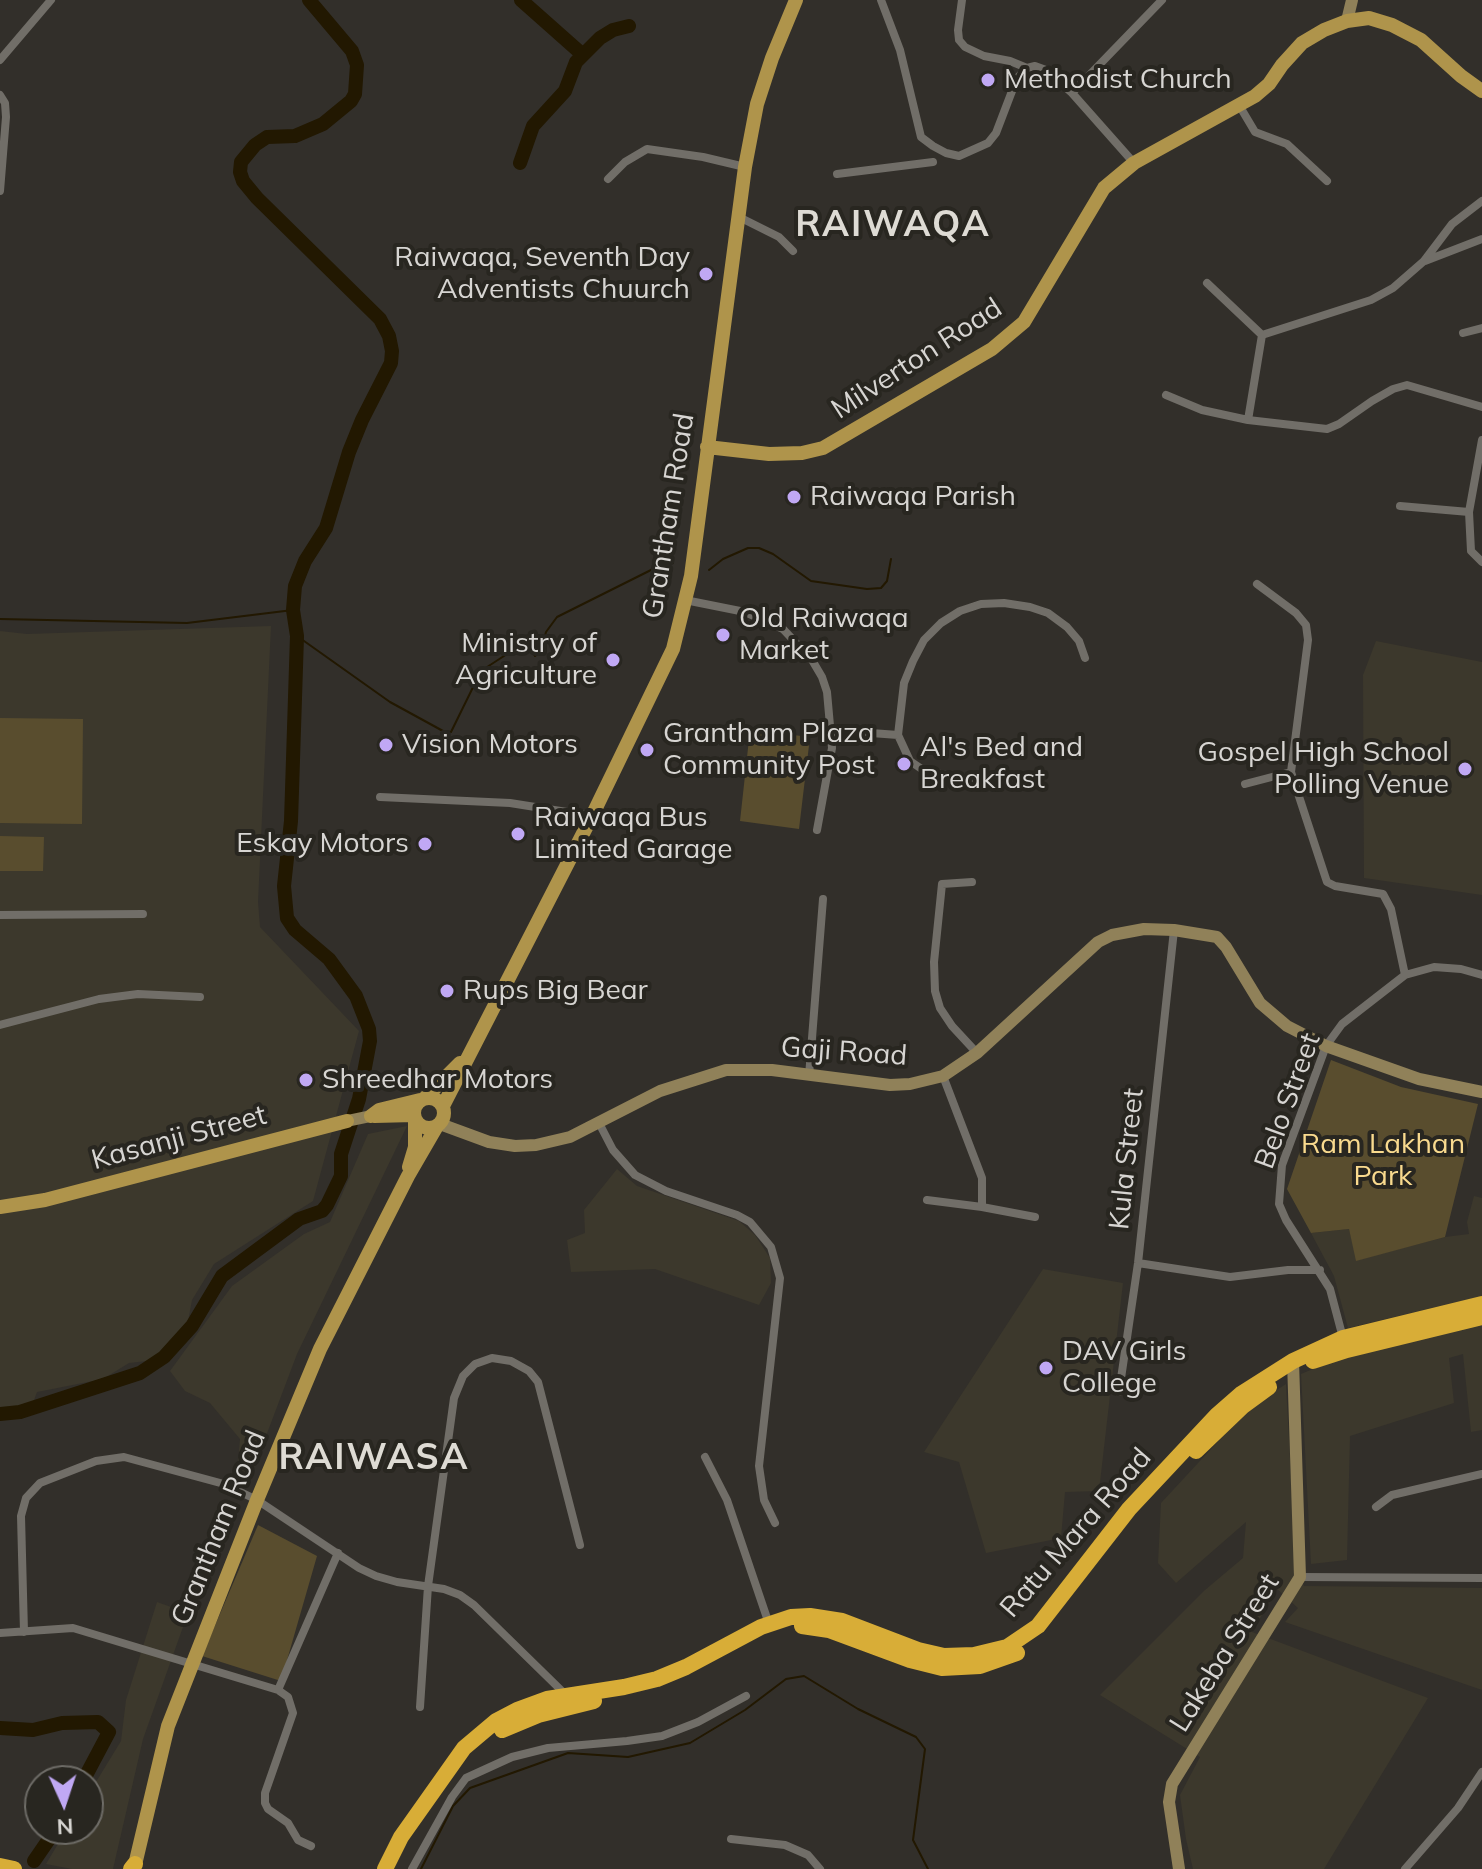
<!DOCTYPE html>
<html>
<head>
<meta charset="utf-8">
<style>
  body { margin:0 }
  #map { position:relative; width:1482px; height:1869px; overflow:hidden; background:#322f2a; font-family:Mulish,sans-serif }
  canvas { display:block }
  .north { position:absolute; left:24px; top:1765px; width:80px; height:80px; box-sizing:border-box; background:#282620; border:2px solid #6e6c67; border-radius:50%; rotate:177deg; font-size:22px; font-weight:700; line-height:32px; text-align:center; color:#d7d5d2 }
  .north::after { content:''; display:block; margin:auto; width:28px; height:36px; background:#c0a8f4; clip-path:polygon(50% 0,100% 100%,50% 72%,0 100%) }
</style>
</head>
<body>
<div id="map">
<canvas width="1482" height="1869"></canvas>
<div class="north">N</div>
</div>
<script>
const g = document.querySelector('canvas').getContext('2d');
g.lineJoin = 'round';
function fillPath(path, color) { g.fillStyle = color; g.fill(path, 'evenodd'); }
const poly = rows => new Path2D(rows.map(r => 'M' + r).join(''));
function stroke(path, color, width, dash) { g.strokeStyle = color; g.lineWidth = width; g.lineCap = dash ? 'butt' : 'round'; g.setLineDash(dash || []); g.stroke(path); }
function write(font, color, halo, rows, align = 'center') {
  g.font = font + ' Mulish,sans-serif'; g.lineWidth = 8; g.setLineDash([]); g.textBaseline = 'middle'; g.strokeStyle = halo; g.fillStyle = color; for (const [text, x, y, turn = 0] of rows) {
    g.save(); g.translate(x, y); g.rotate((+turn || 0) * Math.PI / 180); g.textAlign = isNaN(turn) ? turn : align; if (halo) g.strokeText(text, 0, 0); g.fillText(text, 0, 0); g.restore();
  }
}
fillPath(poly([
  [271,626,258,902,260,927,359,1031,313,1201,214,1264,192,1300,186,1332,156,1360,129,1363,103,1379,37,1392,33,1403,13,1411,0,1411,0,631,27,634],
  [1376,641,1482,662,1482,895,1364,878,1363,675],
  [407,1126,297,1354,249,1481,237,1473,240,1439,210,1403,185,1391,170,1371,232,1286,304,1234,330,1222,368,1134],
  [617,1169,637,1186,739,1221,755,1235,770,1258,771,1283,759,1305,655,1269,571,1272,567,1240,585,1233,584,1210],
  [1474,1196,1482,1198,1482,1296,1348,1328,1334,1276,1311,1233,1349,1229,1357,1260,1445,1237,1469,1234,1467,1222],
  [1043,1269,1123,1283,1099,1491,1065,1492,1061,1538,986,1553,959,1462,924,1452],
  [1482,1320,1482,1430,1471,1432,1463,1354,1449,1358,1454,1403,1350,1436,1347,1560,1311,1564,1301,1374,1358,1350],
  [1286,1384,1296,1570,1304,1586,1482,1588,1482,1690,1285,1622,1298,1608,1277,1589,1252,1632,1428,1698,1324,1869,1193,1869,1186,1839,1180,1795,1200,1757,1100,1695,1205,1590,1243,1558,1246,1522,1176,1583,1158,1563,1161,1503,1249,1408],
  [157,1602,188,1613,143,1739,113,1869,72,1869,46,1864,67,1829,88,1829,88,1795,121,1741,126,1700]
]), '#3c382c');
fillPath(poly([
  [0,718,83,719,82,824,0,823],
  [750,730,810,737,799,829,740,821],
  [0,836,44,837,43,871,0,871],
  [1331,1060,1401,1087,1478,1104,1445,1237,1356,1261,1349,1229,1311,1233,1287,1189],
  [258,1525,317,1556,281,1681,202,1656]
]), '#594d2e');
stroke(poly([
  [709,570,723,559,748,548,759,548,773,554,811,581,867,589,881,588,887,581,891,559],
  [0,619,187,623,293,610],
  [297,636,390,702,443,731,451,732,481,671,507,654,512,648,528,644,535,656,541,651,546,632,557,617,659,566,673,563],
  [421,1869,453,1806,470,1788,568,1753,628,1757,690,1743,745,1710,786,1679,804,1676,858,1709,916,1737,925,1749,913,1840,928,1869]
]), '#221801', 2);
stroke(poly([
  [521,0,583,55],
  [520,163,533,126,565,91,576,62,600,38,613,30,629,26],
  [0,1414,20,1412,140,1373,164,1357,192,1326,222,1276,299,1219,322,1211,327,1205,341,1176,341,1154,359,1099,370,1041,369,1029,356,996,329,959,295,930,287,918,284,886,291,821,297,636,293,610,295,586,305,561,326,528,349,452,362,420,391,363,392,351,389,336,380,319,257,198,243,181,240,172,241,162,255,145,267,137,295,136,323,124,351,101,355,94,357,65,352,51,309,0],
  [0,1728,33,1730,62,1723,98,1722,109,1732,83,1781],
  [34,1861,56,1829]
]), '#221801', 14);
stroke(poly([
  [881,0,900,50,921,137,933,146,946,153,959,156,988,143,996,133,1017,78,1027,68,1035,66,1046,70,1072,93,1134,163],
  [962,0,958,30,959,40,965,47,984,56,1010,61,1027,68],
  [0,60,51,0],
  [1072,93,1162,0],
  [0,95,5,103,6,117,0,191],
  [1239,105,1255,132,1287,144,1327,181],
  [837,174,933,162],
  [608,179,625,162,647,149,703,157,745,167],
  [739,217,779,237,793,251],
  [1425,261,1482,239],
  [1207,283,1262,335],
  [1463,333,1482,328],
  [1262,335,1371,300,1393,288,1424,261,1452,224,1482,201],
  [1166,395,1202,410,1248,420,1327,429,1339,424,1372,401,1393,389,1407,385,1482,407],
  [1248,420,1262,335],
  [1482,440,1469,512,1471,551,1482,562],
  [1400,506,1469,512],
  [1257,584,1296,613,1306,625,1308,640,1291,772,1325,876,1327,882,1335,886,1383,894,1391,909,1405,975],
  [685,600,745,612,783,629,812,660,822,677,827,692,832,748,817,830],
  [831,730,898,735,910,761,926,772,977,779],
  [898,735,904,683,913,661,924,640,941,623,960,611,981,604,1004,603,1030,607,1048,613,1067,627,1079,641,1085,658],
  [1245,784,1291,772],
  [380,797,510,803,592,816],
  [972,882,942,884,934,962,935,991,940,1008,952,1026,977,1053],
  [0,915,143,914],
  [0,1025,99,999,138,994,200,997],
  [809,1076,823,899],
  [943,1076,982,1178,982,1207],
  [599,1123,613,1150,635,1175,666,1191,737,1215,750,1222,771,1247,780,1278,759,1466,764,1500,775,1523],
  [927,1200,982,1207,1035,1217],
  [1138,1263,1230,1277,1288,1270,1320,1270],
  [1343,1338,1330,1289,1286,1220,1279,1204,1282,1165,1326,1046,1342,1024,1405,975,1434,967,1461,969,1482,975],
  [1119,1392,1138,1263,1174,930],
  [705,1457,727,1500,769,1624],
  [1376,1507,1392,1495,1482,1474],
  [1300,1577,1482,1578],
  [24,1632,21,1516,26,1498,40,1483,96,1461,124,1457,224,1484,257,1500,359,1568,376,1576,397,1582,444,1589,460,1595,474,1605,566,1695],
  [0,1633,73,1628,278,1690,288,1697,293,1713,265,1793,265,1803,268,1809,288,1823,298,1840,311,1846],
  [278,1690,338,1553],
  [420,1707,428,1586,454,1398,463,1376,475,1364,492,1358,511,1361,529,1371,538,1382,580,1545],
  [731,1839,785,1845,808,1855,820,1869],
  [412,1869,452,1797,466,1778,512,1757,548,1748,627,1741,662,1736,698,1722,746,1696],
  [1405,1869,1458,1808,1482,1772]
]), '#716e68', 8);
stroke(poly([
  [1347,21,1352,0],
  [347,1121,371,1116],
  [440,1124,489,1142,515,1146,536,1145,570,1137,660,1091,726,1070,772,1070,890,1085,910,1084,943,1076,977,1053,1098,942,1112,935,1144,929,1174,930,1217,937,1226,947,1260,1003,1287,1026,1326,1046,1419,1079,1482,1092],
  [1179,1869,1169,1802,1172,1784,1300,1577,1293,1361]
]), '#908159', 12);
stroke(poly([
  [707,447,769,454,802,453,823,448,992,349,1024,322,1104,188,1134,163,1255,96,1269,84,1282,65,1302,43,1324,30,1347,21,1369,18,1392,25,1421,40,1461,76,1482,91],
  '414 1113a15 15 0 1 1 30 0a15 15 0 1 1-30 0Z',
  [425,1098,460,1063],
  [443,1106,592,816,673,649,691,576,745,167,757,104,772,58,796,0],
  [371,1116,379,1110,420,1100],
  [374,1116,414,1115],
  [409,1167,415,1147,415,1120],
  [0,1207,45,1200,347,1121],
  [134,1869,168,1726,257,1500,320,1349,408,1176,437,1126]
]), '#af944b', 14);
stroke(poly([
  [1313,1361,1347,1350,1482,1317],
  [1196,1451,1243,1406,1269,1387],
  [802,1626,829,1630,910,1660,942,1668,980,1666,1017,1653],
  [502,1730,538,1715,594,1701],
  [0,1866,14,1869],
  [131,1869,135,1864],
  [385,1869,401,1837,464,1748,496,1721,517,1710,547,1699,624,1687,657,1679,686,1667,761,1627,791,1617,810,1616,842,1621,918,1650,944,1656,974,1655,1007,1647,1038,1626,1129,1509,1217,1415,1241,1394,1293,1361,1343,1338,1482,1304]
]), '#d8ad37', 16);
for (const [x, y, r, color] of [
  [988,80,8,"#c0a8f4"],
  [706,274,8,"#c0a8f4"],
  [794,497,8,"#c0a8f4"],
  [723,635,8,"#c0a8f4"],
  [613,660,8,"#c0a8f4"],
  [386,745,8,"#c0a8f4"],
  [647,750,8,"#c0a8f4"],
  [904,764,8,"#c0a8f4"],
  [1465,769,8,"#c0a8f4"],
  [518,834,8,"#c0a8f4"],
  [425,844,8,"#c0a8f4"],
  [447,991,8,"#c0a8f4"],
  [306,1080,8,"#c0a8f4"],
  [1046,1368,8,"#c0a8f4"]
]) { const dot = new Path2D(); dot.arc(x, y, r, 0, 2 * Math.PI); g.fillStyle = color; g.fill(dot); stroke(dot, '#282620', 3); }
write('28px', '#d7d5d2', '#282620', [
  ["Methodist Church",1004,80],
  ["Raiwaqa, Seventh Day",690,258,"right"],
  ["Adventists Chuurch",690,290,"right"],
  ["Raiwaqa Parish",810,497],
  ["Old Raiwaqa",739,619],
  ["Market",739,651],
  ["Ministry of",597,644,"right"],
  ["Agriculture",597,676,"right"],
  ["Grantham Plaza",663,734],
  ["Community Post",663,766],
  ["Vision Motors",402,745],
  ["Al's Bed and",920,748],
  ["Breakfast",920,780],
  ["Gospel High School",1449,753,"right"],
  ["Polling Venue",1449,785,"right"],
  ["Raiwaqa Bus",534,818],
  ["Limited Garage",534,850],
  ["Eskay Motors",409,844,"right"],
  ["Rups Big Bear",463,991],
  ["Shreedhar Motors",322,1080],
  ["DAV Girls",1062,1352],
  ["College",1062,1384]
], 'left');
write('28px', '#d7d5d2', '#282620', [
  ["Milverton Road",917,359,-33],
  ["Grantham Road",669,516,-81],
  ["Gaji Road",844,1052,4],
  ["Belo Street",1288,1101,-70],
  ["Kasanji Street",179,1138,-15],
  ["Kula Street",1127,1159,-84],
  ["Grantham Road",219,1528,-68],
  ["Ratu Mara Road",1076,1533,-49],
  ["Lakeba Street",1225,1653,-58]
]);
write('28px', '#f9da8e', '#282620', [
  ["Ram Lakhan",1383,1145],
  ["Park",1383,1177]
]);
g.letterSpacing = '2px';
write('bold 36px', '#dedbd4', '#282620', [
  ["RAIWAQA",893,225],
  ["RAIWASA",374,1458]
]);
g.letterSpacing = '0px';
</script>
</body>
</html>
